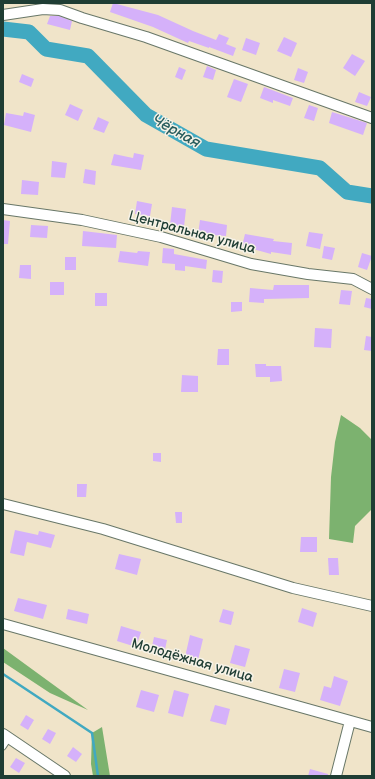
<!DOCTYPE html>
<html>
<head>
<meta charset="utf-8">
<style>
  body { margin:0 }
  #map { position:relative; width:375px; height:779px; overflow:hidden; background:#f0e4c9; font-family:"Balsamiq Sans",sans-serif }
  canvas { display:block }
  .frame { position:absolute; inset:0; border:4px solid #1f3d34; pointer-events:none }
</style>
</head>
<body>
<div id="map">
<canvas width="375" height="779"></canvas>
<div class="frame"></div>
</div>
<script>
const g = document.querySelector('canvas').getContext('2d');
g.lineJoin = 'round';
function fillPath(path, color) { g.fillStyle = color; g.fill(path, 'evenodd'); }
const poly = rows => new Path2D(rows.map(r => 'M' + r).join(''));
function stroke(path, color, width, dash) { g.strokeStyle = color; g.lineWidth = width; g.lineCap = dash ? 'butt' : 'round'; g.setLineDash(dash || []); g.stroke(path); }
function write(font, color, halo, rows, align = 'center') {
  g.font = font + ' "Balsamiq Sans",sans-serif'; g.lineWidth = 3; g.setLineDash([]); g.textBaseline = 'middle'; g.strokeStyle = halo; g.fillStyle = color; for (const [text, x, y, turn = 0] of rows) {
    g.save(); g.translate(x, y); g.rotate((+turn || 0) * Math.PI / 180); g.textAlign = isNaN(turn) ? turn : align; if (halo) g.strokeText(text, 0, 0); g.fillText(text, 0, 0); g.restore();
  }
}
fillPath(poly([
  [341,415,360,428,372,440,372,509,355,526,353,543,329,539,331,477,335,442],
  [3,648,88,710,50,693,3,662],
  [102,727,110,776,93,776,91,764,92,733]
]), '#7cb26f');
stroke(poly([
  [3,674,92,733,98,776]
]), '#41a9c1', 2.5);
stroke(poly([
  [3,29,29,32,46,49,88,56,146,115,206,149,320,168,347,192,372,196]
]), '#41a9c1', 15);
fillPath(poly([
  [113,3,158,15,193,31,216,40,219,34,229,38,226,44,236,48,233,56,209,47,209,48,189,41,188,43,153,27,110,12],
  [50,16,59,16,72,21,70,30,47,24],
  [284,37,297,43,291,57,277,51],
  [246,38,260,43,256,55,242,50],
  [352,54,365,61,355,76,343,68],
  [207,66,216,70,213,80,203,77],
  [179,67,186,70,182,80,175,77],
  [298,68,308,72,304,83,294,80],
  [22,74,34,79,31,87,19,82],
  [234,79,248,84,241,102,227,97],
  [264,87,293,98,290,106,273,100,273,103,260,98],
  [359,92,371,97,367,106,355,102],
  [70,104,83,110,78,121,65,115],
  [309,105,318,108,314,121,304,118],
  [24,112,35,115,31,132,4,125,6,113,23,116],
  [332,112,367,123,363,135,329,123],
  [98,117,109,122,104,133,93,129],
  [134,153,144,155,141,170,111,165,114,154,133,158],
  [52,161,67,163,65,178,51,177],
  [85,169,96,171,95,185,83,183],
  [22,180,39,182,38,195,21,194],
  [137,201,152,204,150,216,135,214],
  [172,207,186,209,184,227,170,225],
  [3,220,10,221,8,244,3,244],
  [200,220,227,225,226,236,198,234],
  [31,225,48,226,47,238,30,237],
  [83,231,117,235,116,248,82,246],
  [309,232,323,234,320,249,306,246],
  [245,234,274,239,273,241,292,243,291,255,271,252,271,254,242,246],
  [324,246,335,248,332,260,322,258],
  [163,248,174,249,174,254,207,260,206,269,185,266,185,271,175,270,175,264,162,263],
  [120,251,137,253,138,251,150,252,148,266,118,262],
  [362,253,372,256,367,270,358,267],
  [65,257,76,257,76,270,65,270],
  [20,265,31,265,31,279,19,278],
  [213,270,223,271,222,283,212,282],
  [50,282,64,282,64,295,50,295],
  [274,285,309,285,309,298,264,299,264,303,249,302,250,288,273,290],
  [341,290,352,291,350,305,339,304],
  [95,293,107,293,107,306,95,306],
  [366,298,372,299,372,309,364,307],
  [231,302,242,302,242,311,231,312],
  [315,328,332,329,331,348,314,347],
  [366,336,372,337,372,351,364,350],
  [218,349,229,349,229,365,217,365],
  [255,364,266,364,266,366,281,366,282,381,270,382,270,377,256,377],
  [182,375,198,376,198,392,181,392],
  [153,453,161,453,161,462,153,461],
  [77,484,87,484,86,497,77,497],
  [175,512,182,512,182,523,176,523],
  [15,530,38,535,39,531,55,535,51,548,27,542,24,556,10,553],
  [301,537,317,537,317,552,300,552],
  [119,554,141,559,137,575,115,569],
  [328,558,338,558,339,575,329,575],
  [18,598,47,605,43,619,14,611],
  [302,608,317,613,313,627,298,622],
  [68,609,89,614,87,624,66,619],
  [223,609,234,612,231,625,219,622],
  [121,626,141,632,136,647,117,641],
  [190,635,203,639,198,660,185,657],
  [154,637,167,640,164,654,151,651],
  [235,645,250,649,245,667,230,663],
  [284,669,300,673,295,692,279,688],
  [334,676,348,681,340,706,320,700,324,686,331,688],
  [141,690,159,695,154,712,136,707],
  [174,690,189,694,183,717,168,713],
  [215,705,230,709,226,725,210,721],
  [26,715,34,720,28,730,20,725],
  [48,729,56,733,50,744,42,739],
  [73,747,82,754,76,762,67,756],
  [16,758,25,763,19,773,10,767],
  [310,769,328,774,328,776,308,776]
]), '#d5b1fa');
const service = poly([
  [3,747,9,738]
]);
const minor = poly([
  [3,15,43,9,60,10,82,18,146,37,372,118],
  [3,209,82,220,161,237,251,264,308,274,353,279,372,289],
  [3,504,103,529,293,588,372,606],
  [3,624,372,727],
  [3,734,65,776],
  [336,776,350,721]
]);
stroke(service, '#687768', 7);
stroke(minor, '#687768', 12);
stroke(service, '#fff', 5);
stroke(minor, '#fff', 10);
write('14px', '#1f3d34', '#f7f3e8', [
  ["Центральная улица",192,233,15],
  ["Молодёжная улица",192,661,16]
]);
write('italic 15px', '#295d5e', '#f7f3e8', [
  ["Чёрная",176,132,29]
]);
</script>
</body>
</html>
